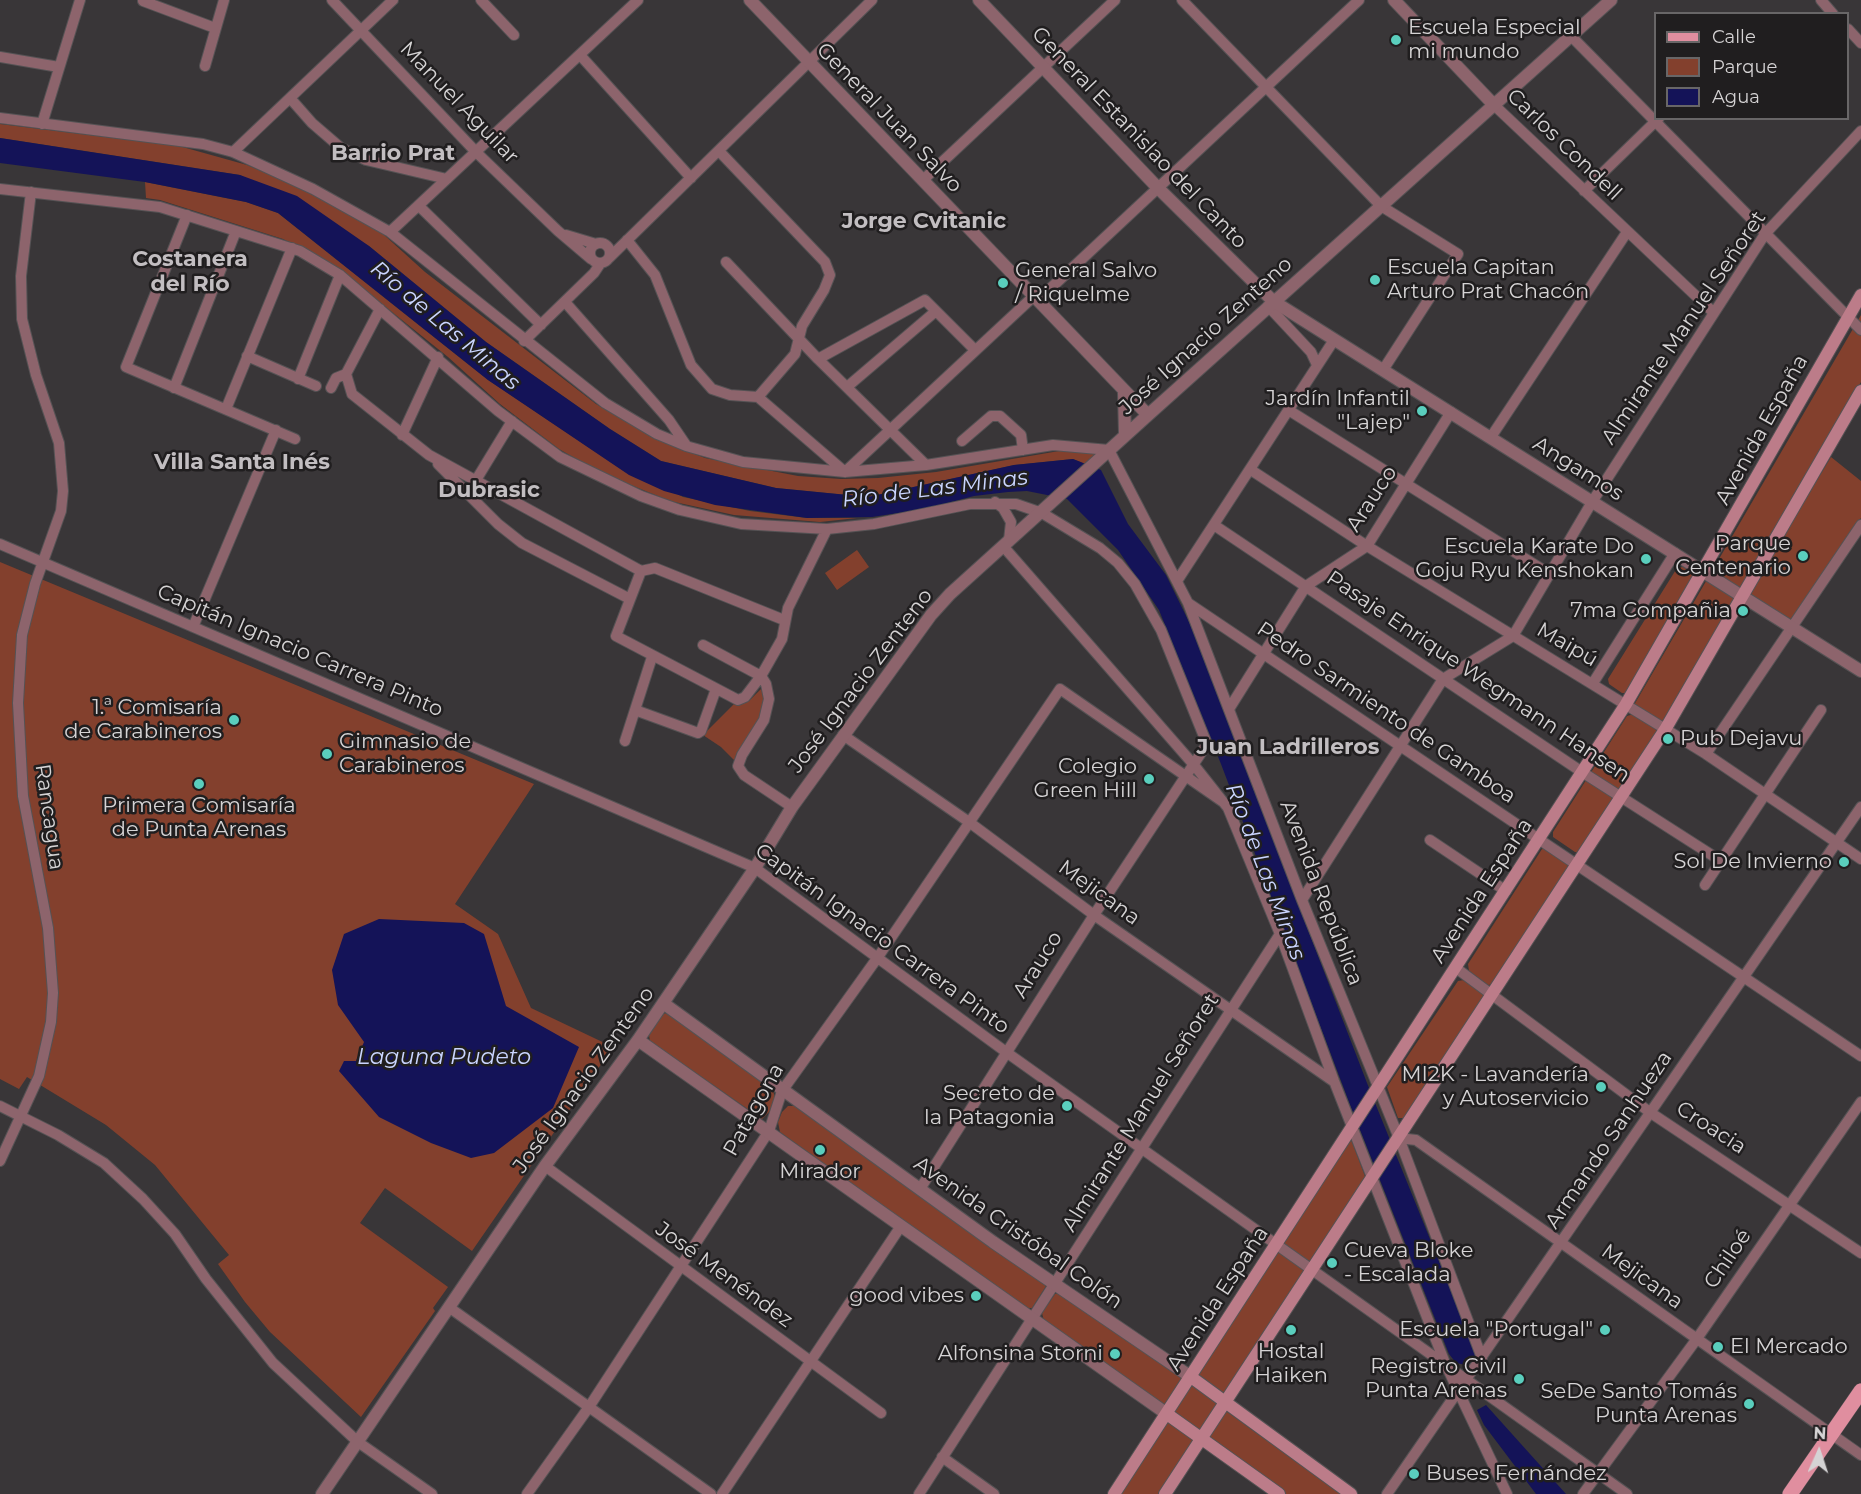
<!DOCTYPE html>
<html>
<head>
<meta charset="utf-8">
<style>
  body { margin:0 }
  #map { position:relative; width:1861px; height:1494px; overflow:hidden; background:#393638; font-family:Montserrat,sans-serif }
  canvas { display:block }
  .legend { position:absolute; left:1654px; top:12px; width:195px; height:108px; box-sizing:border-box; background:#201e1f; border:2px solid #686667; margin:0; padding:8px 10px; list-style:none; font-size:18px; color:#d5d3d4 }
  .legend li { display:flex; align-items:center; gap:12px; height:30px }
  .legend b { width:30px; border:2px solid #686667 }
  .north { position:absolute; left:1789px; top:1422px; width:60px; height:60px; -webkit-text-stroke:4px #201e1f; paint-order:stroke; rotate:3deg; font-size:16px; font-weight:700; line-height:24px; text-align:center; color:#d5d3d4 }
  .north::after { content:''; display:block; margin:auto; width:21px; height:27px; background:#d5d3d4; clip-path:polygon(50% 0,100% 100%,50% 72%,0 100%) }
</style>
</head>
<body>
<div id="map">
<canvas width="1861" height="1494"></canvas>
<ul class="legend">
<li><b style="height:8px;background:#e08e9f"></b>Calle</li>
<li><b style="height:16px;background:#83402d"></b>Parque</li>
<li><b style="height:16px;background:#141358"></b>Agua</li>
</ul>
<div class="north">N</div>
</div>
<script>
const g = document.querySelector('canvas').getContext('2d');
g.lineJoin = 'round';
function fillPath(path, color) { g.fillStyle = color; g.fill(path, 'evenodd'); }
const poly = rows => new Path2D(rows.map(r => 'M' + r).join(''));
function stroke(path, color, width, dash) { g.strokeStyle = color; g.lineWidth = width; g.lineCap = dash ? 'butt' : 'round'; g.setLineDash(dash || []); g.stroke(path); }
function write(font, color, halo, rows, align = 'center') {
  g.font = font + ' Montserrat,sans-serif'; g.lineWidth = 5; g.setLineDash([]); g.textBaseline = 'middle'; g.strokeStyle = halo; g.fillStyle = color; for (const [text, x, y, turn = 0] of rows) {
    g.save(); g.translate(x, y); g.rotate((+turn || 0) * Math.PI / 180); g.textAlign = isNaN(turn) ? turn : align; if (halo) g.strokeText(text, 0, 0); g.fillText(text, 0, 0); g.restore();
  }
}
fillPath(poly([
  [0,124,179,146,247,165,293,184,333,204,382,233,425,272,596,404,657,439,705,458,798,476,841,479,878,478,936,472,1065,450,1097,454,1085,464,1073,459,1014,465,868,497,776,488,661,461,610,429,486,342,369,246,240,175,0,138],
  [145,182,246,202,278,213,488,380,593,450,683,497,750,511,807,518,857,518,820,522,734,515,670,501,599,472,559,449,500,404,448,357,336,267,283,239,160,200,146,198],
  [1861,315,1861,382,1663,722,1634,705],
  [1831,457,1861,481,1861,518,1791,622,1748,594],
  [857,550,869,567,837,590,825,573],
  [0,562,534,784,455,904,498,934,531,1008,613,1047,472,1251,385,1188,360,1223,448,1287,433,1308,435,1311,361,1417,270,1332,245,1302,218,1264,229,1255,155,1165,106,1125,27,1077,19,1089,0,1079],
  [1683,567,1693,574,1694,583,1628,693,1622,693,1609,684,1608,679,1677,568],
  [766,684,764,720,735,761,721,747,703,735,738,700,749,701],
  [1634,714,1657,728,1657,734,1581,853,1575,852,1553,837,1553,832,1627,716],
  [1548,848,1568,863,1571,870,1496,984,1488,985,1469,971,1468,964,1542,849],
  [1464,980,1483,994,1485,1002,1406,1118,1398,1118,1387,1087,1458,981],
  [671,1012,772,1087,775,1098,770,1111,762,1119,650,1041,649,1035,663,1014],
  [788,1106,797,1106,1044,1281,1046,1286,1032,1308,1024,1308,780,1132,778,1122,782,1112],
  [1351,1139,1366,1179,1158,1494,1120,1494],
  [1061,1293,1182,1378,1183,1382,1169,1406,1163,1406,1044,1321,1042,1313,1055,1294],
  [1226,1411,1343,1494,1281,1494,1206,1440]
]), '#83402d');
fillPath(poly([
  [0,138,240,175,297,196,369,246,486,342,610,429,661,461,776,488,868,497,1014,465,1073,459,1101,470,1128,524,1166,575,1190,624,1367,1083,1478,1358,1466,1365,1456,1363,1449,1354,1349,1102,1221,764,1159,610,1118,550,1067,499,1027,491,1008,492,974,496,924,509,872,517,807,518,715,505,664,491,629,475,488,380,278,213,246,202,145,182,0,163],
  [379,919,464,923,484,934,506,1006,579,1047,553,1108,494,1153,471,1158,431,1143,379,1117,339,1071,344,1061,356,1061,364,1042,338,1005,332,970,344,934],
  [1486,1405,1521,1444,1566,1494,1536,1494,1484,1425,1477,1410]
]), '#141358');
const minor = poly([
  [332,0,476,152,558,231,591,259],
  [481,0,514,35],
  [1182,0,1381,206,1458,254,1383,370],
  [1821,0,1833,14],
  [143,1,215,28],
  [1848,29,1861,43],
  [1571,36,1861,330],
  [580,55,691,178],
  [0,57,59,67],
  [205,66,224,0],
  [290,98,312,123,341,148,366,160,447,179],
  [1493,104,1714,313],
  [0,118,203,144,233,152,313,189,390,232,605,403,657,434,686,446,743,462,845,472,926,465,1053,445,1109,450,1188,603,1302,900,1399,1138,1482,1358],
  [42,124,80,0],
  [719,151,825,262,830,275,824,290,802,326,795,354,758,397],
  [233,152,393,0],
  [923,180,1115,0],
  [0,189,160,207,300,251,340,275,498,411,560,457,641,496,680,510,741,524,827,529,874,524,970,504,1016,504,1042,513,1100,548,1118,563,1135,584,1161,630,1207,744,1094,915,920,1189],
  [1584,191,1659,118],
  [419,206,541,325],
  [187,215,126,367,295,439],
  [390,232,638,0],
  [566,235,596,244],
  [627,240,655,275,691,365,712,389,730,395,758,397,845,472,1034,296],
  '590 253a10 10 0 1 1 20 0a10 10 0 1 1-20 0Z',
  [609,258,872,0],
  [726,262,818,359,926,465],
  [1038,300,1359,0],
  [565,302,669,420,686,445],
  [1268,306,1311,352,1317,365],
  [524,341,594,273,600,264],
  [247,356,316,386],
  [818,359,925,300,975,350],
  [346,374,352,394,429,455,641,571,655,568,784,620],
  [298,379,340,275],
  [847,387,936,311],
  [174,388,236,231],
  [331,388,336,378,346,374,380,309],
  [226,409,292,248],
  [1290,411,1548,573],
  [402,435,438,357],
  [1491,437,1627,232],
  [962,441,991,416,1000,416,1021,435,1023,450],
  [438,464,498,524,522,543,630,599],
  [1251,470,1367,546,1706,754,1861,859],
  [473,485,512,421],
  [995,502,1003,508,1011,522,1009,540],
  [1214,525,1582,772,1721,861],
  [0,544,755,868,1006,1052,1627,1494],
  [1003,546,1194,765,1228,808,1280,934,1334,1081,1445,1363,1507,1494],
  [641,571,616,636,738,700,745,697,761,676,782,639,788,608,827,529],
  [1177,581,1334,340],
  [1188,603,1861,1056],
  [193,627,276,430],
  [703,645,761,676,766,684,769,699,764,720,742,755,738,766,744,775,792,807],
  [1593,683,1675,553],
  [1229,709,1306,586,1367,546,1451,412],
  [635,710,698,733,701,731,716,689],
  [843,735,969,822,1094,915,1333,1081],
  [625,741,652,657],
  [1706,754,1861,525],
  [1430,840,1506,891],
  [1705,885,1821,710],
  [1302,900,1443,679,1513,636,1592,502,1765,234,1861,131],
  [1456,968,1651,1113,1861,1253],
  [0,1106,58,1135,104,1163,143,1199,175,1234,206,1279,273,1363,358,1442,432,1494],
  [1399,1138,1416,1140,1861,1455],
  [0,1161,39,1076,51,1022,53,993,48,928,23,796,18,703,22,635,35,584,61,511,63,491,59,443,36,375,22,319,21,276,31,192],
  [545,1166,881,1413],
  [450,1308,711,1494],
  [942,1457,994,1494],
  [527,1494,589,1407,769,1131,782,1091,878,957,1060,689,1226,804],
  [722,1494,901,1226],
  [919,1494,1280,934],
  [1387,1494,1861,807],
  [1583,1494,1696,1340,1861,1102]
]);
const tertiary = poly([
  [750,0,1148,415],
  [979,0,1158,188,1273,301,1861,671],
  [1394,0,1493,104],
  [1124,393,1125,435],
  [663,1003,993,1242,1191,1377],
  [638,1040,1167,1414],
  [322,1494,545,1166,638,1040,755,868,792,807,931,615,950,594,1148,415,1611,0]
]);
const secondary = poly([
  [1191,1377,1351,1494],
  [1167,1414,1279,1494],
  [1114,1494,1626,704,1861,295],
  [1165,1494,1666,728,1861,391]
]);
const primary = poly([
  [1790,1494,1861,1391]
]);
stroke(minor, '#555254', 12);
stroke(tertiary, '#555254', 14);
stroke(secondary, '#555254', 14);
stroke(primary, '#555254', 16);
stroke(minor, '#8d646c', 10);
stroke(tertiary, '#8d646c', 12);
stroke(secondary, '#bc7c89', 12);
stroke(primary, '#e08e9f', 15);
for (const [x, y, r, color] of [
  [1396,40,6,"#5acebd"],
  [1375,280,6,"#5acebd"],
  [1003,283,6,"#5acebd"],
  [1422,411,6,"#5acebd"],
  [1803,556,6,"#5acebd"],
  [1646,559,6,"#5acebd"],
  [1743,611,6,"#5acebd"],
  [234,720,6,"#5acebd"],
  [1668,739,6,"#5acebd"],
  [327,754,6,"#5acebd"],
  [1149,779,6,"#5acebd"],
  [199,784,6,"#5acebd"],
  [1844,862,6,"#5acebd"],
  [1601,1087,6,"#5acebd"],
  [1067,1106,6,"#5acebd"],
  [820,1150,6,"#5acebd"],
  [1332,1263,6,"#5acebd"],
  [976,1296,6,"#5acebd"],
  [1291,1330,6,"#5acebd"],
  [1605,1330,6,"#5acebd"],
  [1718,1347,6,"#5acebd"],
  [1115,1354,6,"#5acebd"],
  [1519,1379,6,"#5acebd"],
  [1749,1404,6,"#5acebd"],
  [1414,1474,6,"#5acebd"]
]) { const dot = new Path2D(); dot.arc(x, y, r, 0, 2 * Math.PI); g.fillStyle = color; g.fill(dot); stroke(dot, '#201e1f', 2); }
write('21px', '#d5d3d4', '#201e1f', [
  ["Escuela Especial",1408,28,"left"],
  ["mi mundo",1408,52,"left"],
  ["Escuela Capitan",1387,268,"left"],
  ["Arturo Prat Chacón",1387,292,"left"],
  ["General Salvo",1015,271,"left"],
  ["/ Riquelme",1015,295,"left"],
  ["Jardín Infantil",1410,399],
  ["\"Lajep\"",1410,423],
  ["Parque",1791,544],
  ["Centenario",1791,568],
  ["Escuela Karate Do",1634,547],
  ["Goju Ryu Kenshokan",1634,571],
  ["7ma Compañia",1731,611],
  ["1.ª Comisaría",222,708],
  ["de Carabineros",222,732],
  ["Pub Dejavu",1680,739,"left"],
  ["Gimnasio de",339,742,"left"],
  ["Carabineros",339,766,"left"],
  ["Colegio",1137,767],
  ["Green Hill",1137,791],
  ["Primera Comisaría",199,806,"center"],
  ["de Punta Arenas",199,830,"center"],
  ["Sol De Invierno",1832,862],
  ["MI2K - Lavandería",1589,1075],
  ["y Autoservicio",1589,1099],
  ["Secreto de",1055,1094],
  ["la Patagonia",1055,1118],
  ["Mirador",820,1172,"center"],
  ["Cueva Bloke",1344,1251,"left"],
  ["- Escalada",1344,1275,"left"],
  ["good vibes",964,1296],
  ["Escuela \"Portugal\"",1593,1330],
  ["El Mercado",1730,1347,"left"],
  ["Hostal",1291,1352,"center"],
  ["Haiken",1291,1376,"center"],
  ["Alfonsina Storni",1103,1354],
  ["Registro Civil",1507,1367],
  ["Punta Arenas",1507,1391],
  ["SeDe Santo Tomás",1737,1392],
  ["Punta Arenas",1737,1416],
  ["Buses Fernández",1426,1474,"left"]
], 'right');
write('21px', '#d5d3d4', '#201e1f', [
  ["Manuel Aguilar",459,103,46],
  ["General Juan Salvo",889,118,46],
  ["General Estanislao del Canto",1139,138,46],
  ["Carlos Condell",1564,145,44],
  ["Almirante Manuel Señoret",1684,328,-56],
  ["José Ignacio Zenteno",1206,336,-42],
  ["Avenida España",1762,430,-61],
  ["Angamos",1578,469,32],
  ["Arauco",1372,499,-57],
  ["Maipú",1567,645,30],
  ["Capitán Ignacio Carrera Pinto",300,651,23],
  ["Pasaje Enrique Wegmann Hansen",1478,677,34],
  ["José Ignacio Zenteno",861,681,-53],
  ["Pedro Sarmiento de Gamboa",1386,713,34],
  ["Rancagua",49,817,82],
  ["Avenida España",1482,891,-57],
  ["Mejicana",1099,893,36],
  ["Avenida República",1321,893,69],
  ["Capitán Ignacio Carrera Pinto",882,939,36],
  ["Arauco",1038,965,-58],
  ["José Ignacio Zenteno",584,1080,-54],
  ["Patagona",754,1110,-61],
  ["Almirante Manuel Señoret",1141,1113,-58],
  ["Croacia",1711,1128,33],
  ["Armando Sanhueza",1609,1140,-56],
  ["Avenida Cristóbal Colón",1018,1233,35],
  ["Chiloé",1728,1259,-56],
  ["José Menéndez",724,1275,36],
  ["Mejicana",1642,1277,36],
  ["Avenida España",1218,1299,-57]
]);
write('bold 22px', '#c2bec1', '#201e1f', [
  ["Barrio Prat",393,154],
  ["Jorge Cvitanic",924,222],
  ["Costanera",190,260],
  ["del Río",190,285],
  ["Villa Santa Inés",242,463],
  ["Dubrasic",489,491],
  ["Juan Ladrilleros",1288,748]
]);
write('italic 22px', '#cad5ff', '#201e1f', [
  ["Río de Las Minas",445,326,40],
  ["Río de Las Minas",935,489,-7],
  ["Río de Las Minas",1265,872,69],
  ["Laguna Pudeto",444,1058]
]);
</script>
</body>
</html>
